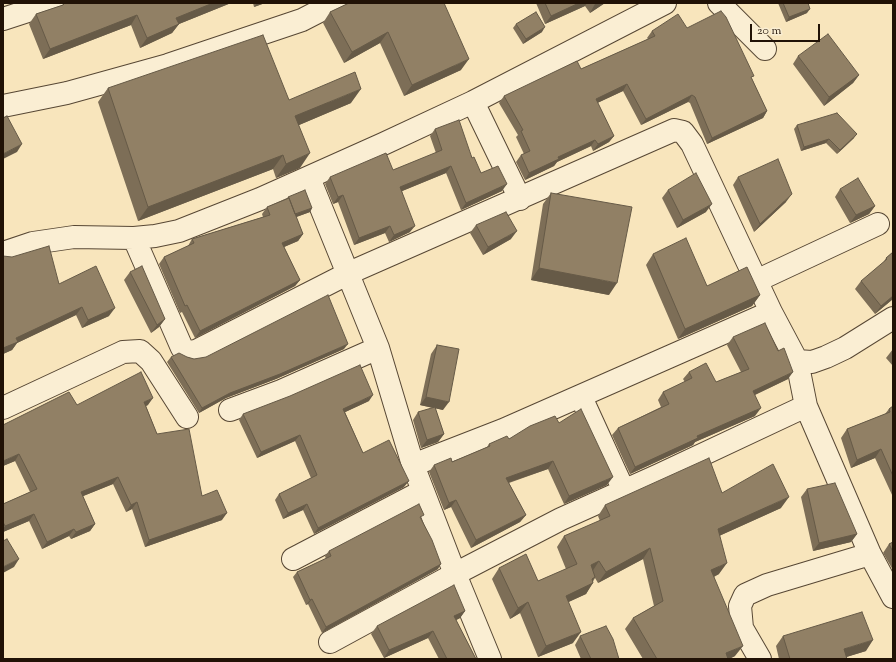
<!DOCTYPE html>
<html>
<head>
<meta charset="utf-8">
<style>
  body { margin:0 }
  #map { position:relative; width:896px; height:662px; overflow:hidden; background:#f8e5bc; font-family:"Sorts Mill Goudy",serif }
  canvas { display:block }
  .frame { position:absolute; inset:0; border:4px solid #211206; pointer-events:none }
  .scale { position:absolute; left:750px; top:24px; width:70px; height:18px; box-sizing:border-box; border:2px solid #211206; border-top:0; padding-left:5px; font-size:12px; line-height:14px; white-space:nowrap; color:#211206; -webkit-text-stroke:3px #faeed3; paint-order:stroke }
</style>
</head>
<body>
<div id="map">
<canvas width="896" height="662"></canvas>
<div class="frame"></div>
<div class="scale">20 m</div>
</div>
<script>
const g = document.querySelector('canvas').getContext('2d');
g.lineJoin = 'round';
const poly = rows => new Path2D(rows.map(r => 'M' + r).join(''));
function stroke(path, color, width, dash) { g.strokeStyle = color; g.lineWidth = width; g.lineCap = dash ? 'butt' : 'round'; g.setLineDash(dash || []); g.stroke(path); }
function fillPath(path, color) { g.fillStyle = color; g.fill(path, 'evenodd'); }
const minor = poly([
  [719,3,765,49],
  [3,19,52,3],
  [473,102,520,199],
  [3,106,67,93,168,65,302,20,335,3],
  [309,178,378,348,413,465,503,430,771,312],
  [134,238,182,348,189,352,196,351,349,273,674,130,683,132,692,144,771,312,797,361,812,362,826,357,845,348,893,318],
  [3,253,33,243,74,237,134,238,155,236,179,231,260,199,383,144,473,102,665,3],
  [756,281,878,224],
  [581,397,624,491],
  [806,406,870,554,893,597],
  [3,408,123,352,140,351,151,361,187,417],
  [230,410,281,391,378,348],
  [413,465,455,574,561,519,659,475,806,406,797,361],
  [293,559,423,491],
  [330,642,455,574,490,659],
  [760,659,742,628,740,606,745,595,767,585,870,554]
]);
stroke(minor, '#574734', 24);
stroke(minor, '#faeed3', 22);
fillPath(poly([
  [65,3,231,3,179,24,172,33,140,48,131,25,43,59,29,24,36,14,63,5],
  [253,3,265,3,254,7],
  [349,3,461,70,404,96,380,43,344,63,323,23,330,12],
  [536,3,605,3,590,13,585,6,545,24],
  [778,3,808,3,807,13,786,22],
  [516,24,542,32,523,44,513,28],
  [687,28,752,79,767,111,763,118,707,144,690,103,688,102,641,125,623,91,597,103,614,136,609,142,593,151,591,146,557,162,554,166,525,180,516,162,521,155,524,154,516,137,518,135,499,103,504,96,581,69,648,39,647,38,652,31],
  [798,56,859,75,853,83,824,106,793,64],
  [108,88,289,100,351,103,299,125,300,168,276,178,273,169,138,221,98,102],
  [797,125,854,138,837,154,826,143,801,151,794,129],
  [435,129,472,158,481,173,502,191,461,210,446,173,402,191,410,232,389,242,385,233,354,245,338,202,333,204,325,184,330,177,393,170,436,153,430,136],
  [738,177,786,202,754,232,733,185],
  [840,189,875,206,869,214,850,223,835,197],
  [668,190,706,212,677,228,662,198],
  [551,193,609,295,531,280,543,204],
  [288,197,312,208,310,212,296,217,303,234,298,241,284,247,300,280,295,286,195,338,182,312,180,313,159,264,164,257,188,246,192,239,263,217,262,214,267,207,287,198],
  [476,225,511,239,483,255,470,233],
  [893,252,893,299,875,314,855,289,861,281,883,263,886,258],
  [653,254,707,286,760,295,752,306,678,339,646,265],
  [130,272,165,319,159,327,151,333,124,280],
  [59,284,109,316,82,328,76,315,17,343,12,350,3,354],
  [733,337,788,379,755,395,755,416,695,442,693,445,630,474,612,435,618,428,661,407,658,400,663,392,685,382,683,379,689,372,716,382,741,372,727,345],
  [437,345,443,410,435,408,444,434,438,442,421,448,413,420,418,412,433,408,420,405,431,354],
  [344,349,276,379,226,398,199,413,167,362,171,357,187,357,194,359],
  [893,349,893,366,886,358],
  [369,401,345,412,363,453,404,487,314,534,303,510,283,519,275,500,279,494,311,478,295,441,257,458,239,420,243,414],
  [77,405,148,405,146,406,157,434,202,496,222,520,145,547,132,509,126,512,113,484,83,496,95,524,90,531,71,539,69,536,42,549,29,521,3,532,3,504,30,492,15,461,3,466],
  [893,406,893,497,875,458,851,468,841,438,847,429,885,414,889,409],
  [559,423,607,485,564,504,548,469,509,483,526,515,520,522,471,548,451,507,444,510,429,472,434,465,452,462,487,447,489,444,509,439],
  [807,489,857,534,851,542,813,551,801,497],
  [722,493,781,508,719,536,719,574,714,577,735,656,729,659,643,659,625,629,633,618,654,606,643,559,598,583,595,578,586,594,568,602,573,643,538,657,520,613,510,619,492,579,499,568,538,581,566,569,557,547,564,536,600,521,598,516,605,505],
  [421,519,438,569,322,633,308,604,306,605,293,577,297,572,326,559,325,556,329,551],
  [893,542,893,570,883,553,889,544],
  [465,611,460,618,456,620,476,659,439,659,428,638,384,658,371,634,377,626],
  [580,636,619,659,581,659,575,645],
  [783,636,866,651,846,657,847,659,779,659,776,646]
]), '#7d6e57');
fillPath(poly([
  [213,3,231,3,179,24,172,33,140,48,147,38,176,18],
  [257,3,265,3,254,7],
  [579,3,587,3,585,6,545,24,551,16],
  [598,3,605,3,590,13,595,4],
  [810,9,807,13,786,22,789,17],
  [137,15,131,25,43,59,50,49],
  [545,27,542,32,523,44,526,39],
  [388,32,380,43,344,63,352,52],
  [469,59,461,70,404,96,412,85],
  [859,75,853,83,824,106,829,97],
  [627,84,623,91,591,106,596,99],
  [361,89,351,103,285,131,295,116],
  [692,95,688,102,641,125,646,119],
  [767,111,763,118,707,144,712,138],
  [857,134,854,138,837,154,840,150],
  [614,136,609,142,593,151,598,144],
  [829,139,826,143,801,151,804,147],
  [595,140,591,146,557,162,554,166,525,180,529,173,558,157],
  [22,144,17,152,3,159,3,154],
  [310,153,300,168,276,178,286,164],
  [283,155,273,169,138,221,148,207],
  [451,166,446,173,395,194,400,187],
  [507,184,502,191,461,210,466,203],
  [792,194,786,202,754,232,760,224],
  [343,195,338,202,333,204,338,197],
  [712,204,706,212,677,228,683,220],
  [875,206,869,214,850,223,856,215],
  [312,208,310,212,291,219,294,215],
  [390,226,385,233,354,245,359,238],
  [415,226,410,232,389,242,394,235],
  [517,231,511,239,483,255,488,247],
  [303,234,298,241,277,250,282,243],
  [539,268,617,283,609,295,531,280],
  [300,280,295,286,195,338,200,331],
  [760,295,752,306,678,339,685,329],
  [893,296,893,299,875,314,881,306],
  [82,307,76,315,17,343,12,350,3,354,3,348,16,338],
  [115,308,109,316,82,328,88,320],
  [165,319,159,327,151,333,157,325],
  [348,344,344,349,276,379,226,398,199,413,202,408,230,393],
  [793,372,788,379,748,398,753,391],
  [373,395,369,401,339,415,343,409],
  [426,397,449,402,443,410,420,405],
  [153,398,148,405,139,409,144,402],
  [761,408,755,416,695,442,693,445,630,474,635,467,697,436],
  [444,434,438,442,421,448,427,440],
  [300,435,295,441,257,458,261,452],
  [881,449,875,458,851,468,857,460],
  [19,454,15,461,3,466,3,461],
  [553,461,548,469,501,485,506,478],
  [118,477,113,484,76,499,81,492],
  [613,477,607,485,564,504,569,496],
  [409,481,404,487,314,534,318,528],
  [789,497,781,508,710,540,718,529],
  [456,500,451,507,444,510,449,503],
  [137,502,132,509,126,512,131,505],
  [307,504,303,510,283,519,288,513],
  [227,513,222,520,145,547,149,540],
  [34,514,29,521,3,532,3,529,5,526],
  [526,515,520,522,471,548,476,540],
  [95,524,90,531,71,539,76,532],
  [74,529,69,536,42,549,47,542],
  [857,534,851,542,813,551,819,543],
  [650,548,643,559,598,583,606,572],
  [19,559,14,567,3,573,3,567],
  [599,561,592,572,591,565],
  [727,563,719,574,704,581,711,570],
  [441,564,438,569,322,633,326,627],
  [595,577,590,584,593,583,586,594,558,607,566,596],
  [312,599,308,604,306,605,310,600],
  [528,602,520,613,510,619,518,608],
  [465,611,460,618,449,624,454,616],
  [433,631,428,638,384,658,389,650],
  [581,632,573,643,538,657,546,646],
  [873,640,866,651,840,659,844,649],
  [743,646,735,656,729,659,722,659,726,653]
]), '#665a47');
const building = poly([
  [65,3,213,3,176,18,179,24,147,38,137,15,50,49,36,14,63,5,65,3],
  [349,3,444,3,469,59,412,85,388,32,352,52,330,12,349,3],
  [545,3,579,3,551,16,545,3],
  [783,3,808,3,810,9,789,17,783,3],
  [721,11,726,17,754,76,751,77,767,111,712,138,695,97,692,95,646,119,627,84,596,99,614,136,598,144,595,140,558,157,559,159,529,173,521,155,530,151,521,131,523,130,504,96,577,61,581,69,655,36,652,31,678,14,687,28,721,11],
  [536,12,545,27,526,39,516,24,536,12],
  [828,34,859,75,829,97,798,56,828,34],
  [263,35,289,100,355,72,361,89,295,116,310,153,286,164,283,155,148,207,108,88,263,35],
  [837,113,857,134,840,150,829,139,804,147,797,125,837,113],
  [7,116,22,144,3,154,3,118,7,116],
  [459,120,472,158,474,157,481,173,498,166,507,184,466,203,451,166,400,187,415,226,394,235,390,226,359,238,343,195,338,197,330,177,386,153,393,170,442,150,435,129,459,120],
  [778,159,792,194,760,224,738,177,778,159],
  [696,173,712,204,683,220,668,190,696,173],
  [858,178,875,206,856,215,840,189,858,178],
  [305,190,312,208,295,214,289,198,288,197,305,190],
  [551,193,632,207,617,283,539,268,551,193],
  [289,198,303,234,282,243,300,280,200,331,187,305,185,306,164,257,194,243,192,239,270,215,267,207,289,198],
  [506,212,517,231,488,247,476,225,506,212],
  [686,238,707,286,747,267,760,295,685,329,653,254,686,238],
  [49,246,59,284,96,266,115,308,88,320,82,307,16,338,18,342,3,348,3,256,12,257,49,246],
  [893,252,893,296,881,306,861,281,887,259,886,258,893,252],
  [142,266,165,319,157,325,130,272,142,266],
  [328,295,348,344,280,374,230,393,202,408,171,357,179,353,187,357,194,359,206,357,328,295],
  [765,323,778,351,784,348,793,372,753,391,761,408,697,436,698,438,635,467,618,428,669,404,663,392,692,378,689,372,706,363,716,382,749,369,733,337,765,323],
  [437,345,459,349,449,402,426,397,437,345],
  [360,365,373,395,343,409,363,453,389,440,409,481,318,528,307,504,288,513,279,494,317,475,300,435,261,452,243,414,290,396,360,365],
  [141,372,153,398,144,402,157,434,189,429,202,496,217,490,227,513,149,540,137,502,131,505,118,477,81,492,95,524,76,532,74,529,47,542,34,514,5,526,3,522,3,504,37,489,19,454,3,461,3,425,69,392,77,405,141,372],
  [893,406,893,476,881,449,857,460,847,429,890,412,889,409,893,406],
  [435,407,444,434,427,440,418,412,435,407],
  [581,409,613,477,569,496,553,461,506,478,526,515,476,540,456,500,449,503,434,465,451,458,452,462,490,446,489,444,507,436,509,439,530,426,555,416,559,423,581,409],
  [709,458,722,493,773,464,789,497,718,529,727,563,711,570,743,646,726,653,728,659,657,659,633,618,663,601,650,548,606,572,599,561,591,565,595,577,592,579,593,583,566,596,581,632,546,646,528,602,518,608,499,568,526,554,538,581,577,564,564,536,610,516,605,505,709,458],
  [835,483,857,534,819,543,807,489,835,483],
  [419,504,424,515,420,517,432,540,441,564,326,627,312,599,310,600,297,572,331,556,329,551,419,504],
  [7,539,19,559,3,567,3,541,7,539],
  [893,542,893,552,889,544,893,542],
  [454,585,465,611,454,616,476,659,447,659,433,631,389,650,377,626,454,585],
  [862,612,873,640,844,649,847,659,790,659,783,636,862,612],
  [606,626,613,639,619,659,591,659,580,636,606,626]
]);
fillPath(building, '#918065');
stroke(building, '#665a47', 1);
</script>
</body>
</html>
